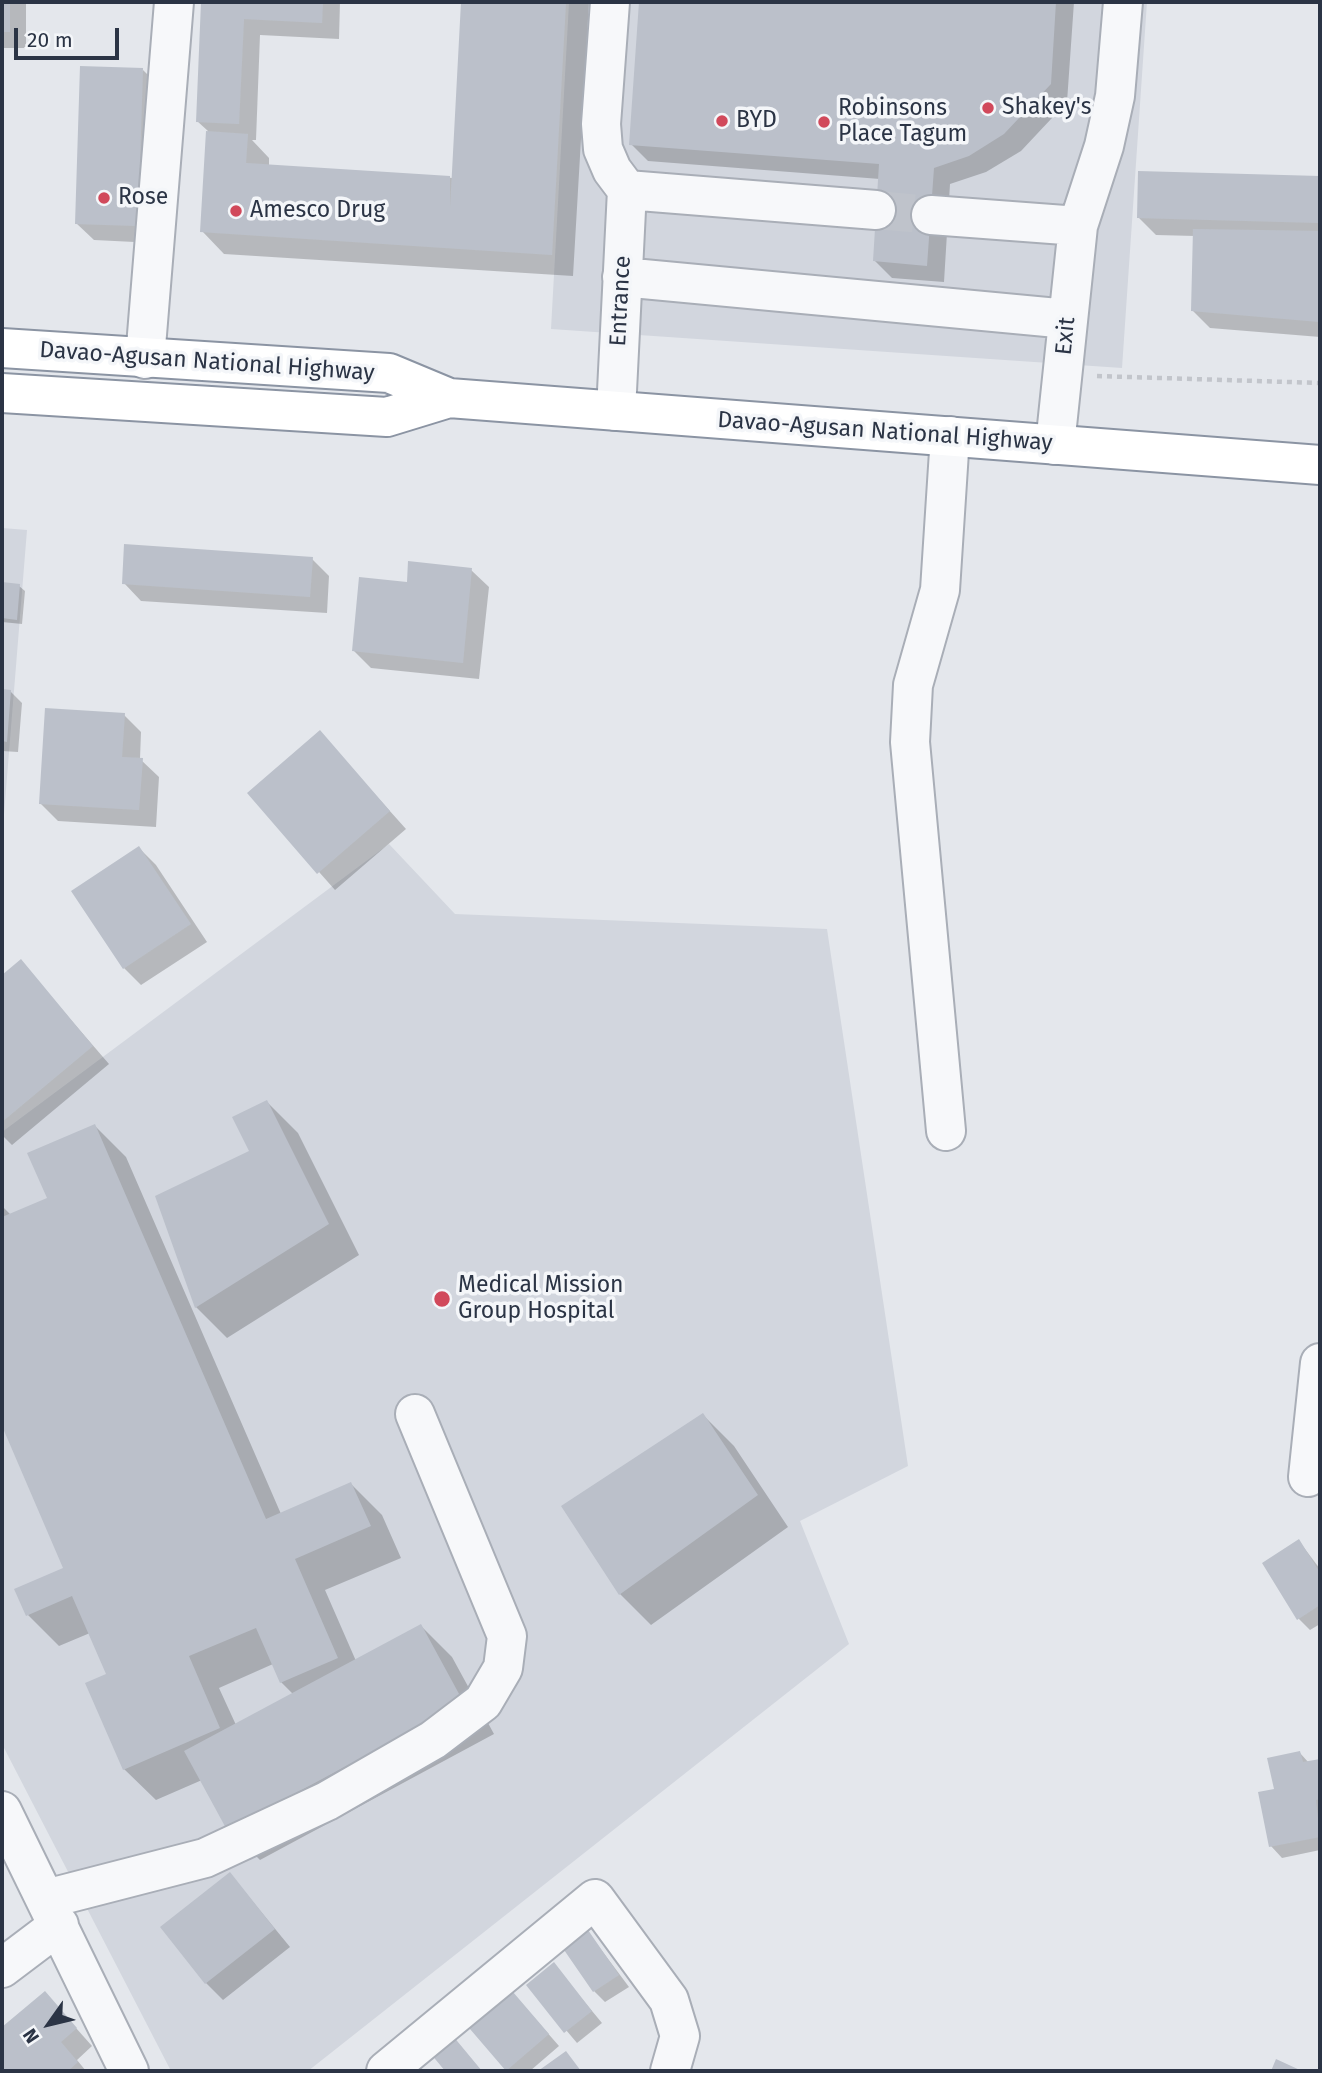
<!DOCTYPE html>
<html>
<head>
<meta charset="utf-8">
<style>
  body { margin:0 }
  #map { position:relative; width:1322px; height:2073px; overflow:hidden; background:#e4e7ec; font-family:"Fira Sans",sans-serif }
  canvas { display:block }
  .frame { position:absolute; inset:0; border:4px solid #2b3445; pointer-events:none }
  .north { position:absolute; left:14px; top:1989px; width:70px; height:70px; -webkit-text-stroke:5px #f4f6f9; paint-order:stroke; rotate:236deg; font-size:19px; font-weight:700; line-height:28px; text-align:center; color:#2b3445 }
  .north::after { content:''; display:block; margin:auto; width:24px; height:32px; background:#2b3445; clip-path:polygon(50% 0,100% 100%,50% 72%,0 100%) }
  .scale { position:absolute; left:14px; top:28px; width:105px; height:32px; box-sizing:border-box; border:4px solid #2b3445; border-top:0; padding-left:9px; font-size:21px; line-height:24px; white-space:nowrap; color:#2b3445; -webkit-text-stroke:5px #f4f6f9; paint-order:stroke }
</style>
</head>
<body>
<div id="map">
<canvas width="1322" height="2073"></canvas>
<div class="frame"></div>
<div class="north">N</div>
<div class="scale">20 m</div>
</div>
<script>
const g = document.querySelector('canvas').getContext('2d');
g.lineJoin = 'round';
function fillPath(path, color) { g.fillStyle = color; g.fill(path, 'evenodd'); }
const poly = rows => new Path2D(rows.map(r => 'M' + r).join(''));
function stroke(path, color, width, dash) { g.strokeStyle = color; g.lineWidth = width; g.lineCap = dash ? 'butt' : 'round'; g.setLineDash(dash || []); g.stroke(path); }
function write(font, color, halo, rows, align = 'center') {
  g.font = font + ' "Fira Sans",sans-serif'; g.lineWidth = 7; g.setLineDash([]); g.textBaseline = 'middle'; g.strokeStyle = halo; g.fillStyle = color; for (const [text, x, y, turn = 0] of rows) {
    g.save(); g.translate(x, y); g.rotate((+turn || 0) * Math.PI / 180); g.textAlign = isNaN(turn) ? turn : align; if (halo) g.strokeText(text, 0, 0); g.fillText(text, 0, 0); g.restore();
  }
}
fillPath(poly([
  [569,2,1147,2,1122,368,551,329],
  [2,528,27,530,2,839],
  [389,844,455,914,827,929,908,1466,800,1521,849,1644,308,2071,171,2071,2,1744,2,1132]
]), '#d2d6de');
fillPath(poly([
  [2,2,26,2,26,48,2,48],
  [203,2,340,2,339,39,260,35,256,140,252,140,269,158,269,166,453,178,463,2,589,2,573,276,224,254,202,231,208,131,197,121],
  [641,2,1074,2,1067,102,1021,151,986,172,950,184,944,282,892,278,874,260,880,179,648,161,631,144],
  [143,70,160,87,155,243,94,240,76,223],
  [1140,173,1320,178,1320,337,1210,328,1193,311,1195,236,1156,235,1139,218],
  [312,559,329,576,327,613,141,601,124,583],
  [471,570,489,587,479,679,371,668,353,650],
  [2,584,19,586,25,591,22,624,2,622],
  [2,691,10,691,22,703,18,752,2,751],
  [124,715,141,732,140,759,159,777,156,827,58,821,41,804],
  [320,733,406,829,335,890,250,794],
  [139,848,156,865,207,942,141,985,124,968],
  [21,962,109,1064,12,1145,2,1135,2,978],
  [267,1102,298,1133,359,1255,227,1338,196,1307],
  [95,1126,126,1157,281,1514,351,1484,382,1515,401,1558,325,1590,356,1661,421,1626,452,1657,494,1734,260,1860,229,1829,202,1780,156,1800,124,1769,108,1675,90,1633,59,1646,28,1615,66,1569,2,1421,2,1206,11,1215,49,1199],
  [273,1664,281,1682,293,1694,236,1725,219,1688],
  [703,1415,734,1446,788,1527,651,1625,620,1594],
  [1299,1541,1320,1569,1320,1624,1310,1630,1299,1619],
  [1300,1753,1309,1763,1320,1760,1320,1850,1282,1858,1271,1846,1276,1790],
  [230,1874,290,1947,223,2000,206,1983],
  [588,1932,629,1987,605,2002,594,1991],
  [554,1965,602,2023,577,2043,528,1985],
  [45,1993,92,2046,77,2060,86,2071,2,2071,2,2030],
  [518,1999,559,2046,530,2071,509,2071,467,2022]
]), '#0003');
fillPath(poly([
  [2,2,10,2,10,32,2,32],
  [201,2,323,2,322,23,244,19,239,124,196,122],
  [461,2,566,2,552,255,200,232,206,131,248,134,246,163,450,176,450,209],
  [639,2,1056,2,1051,84,1004,134,969,156,934,168,927,266,873,261,879,164,629,145],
  [80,66,143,68,138,226,75,224],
  [1138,171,1320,176,1320,223,1137,218],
  [1193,229,1320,231,1320,322,1191,311],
  [124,544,313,557,310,597,122,584],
  [408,561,472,568,463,663,352,651,359,577,407,582],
  [2,582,20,584,17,620,2,618],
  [2,689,11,690,7,742,2,741],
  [45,708,125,713,122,757,143,758,139,810,39,804],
  [320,730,390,811,317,874,247,793],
  [139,846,191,924,123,969,71,891],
  [21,959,93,1046,2,1122,2,975],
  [267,1100,329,1224,195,1308,155,1196,249,1151,232,1117],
  [95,1124,266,1519,351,1482,371,1526,295,1559,338,1658,280,1683,256,1628,189,1656,220,1728,123,1770,85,1683,106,1674,72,1596,26,1616,14,1589,63,1568,2,1426,2,1217,47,1198,27,1153],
  [703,1413,758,1495,619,1595,561,1506],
  [1299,1539,1320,1573,1320,1605,1297,1620,1262,1563],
  [421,1624,464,1703,227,1830,184,1751],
  [1300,1751,1303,1762,1320,1759,1320,1799,1316,1800,1320,1837,1269,1847,1258,1792,1274,1789,1267,1758],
  [230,1872,275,1929,205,1984,160,1927],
  [588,1930,619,1975,593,1992,562,1947],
  [554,1962,592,2011,564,2033,526,1985],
  [507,1985,549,2034,506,2071,464,2022],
  [45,1991,77,2028,61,2042,78,2062,68,2071,2,2071,2,2027],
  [453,2036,482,2071,445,2071,431,2054],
  [566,2051,581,2071,538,2071],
  [1276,2059,1302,2071,1271,2071]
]), '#bbc0ca');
stroke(poly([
  [876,210,931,215]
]), '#bfc3cb', 38, [38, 19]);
const minor = poly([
  [610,2,601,124,603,149,612,170,627,190,876,210],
  [931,215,1078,226],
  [622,277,1068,319],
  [145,359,174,2],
  [616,411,627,190],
  [1055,445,1078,226,1104,146,1115,96,1123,2],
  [946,1131,910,742,913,685,940,590,950,436],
  [1308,1477,1320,1363],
  [2,1811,129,2071],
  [46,1899,205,1858,327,1801,433,1740,483,1702,503,1668,507,1636,415,1414],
  [2,1968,59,1925],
  [386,2071,595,1899,669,2000,680,2036,670,2071]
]);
const highway = poly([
  [2,348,389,373,449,398,1320,465],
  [2,393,387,417,449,398]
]);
stroke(minor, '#a9aeb7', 42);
stroke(highway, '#8b94a3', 42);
stroke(poly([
  [1097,376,1320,383]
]), '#c2c5cb', 4.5, [5, 5]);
stroke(minor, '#f7f8fa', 38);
stroke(highway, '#fff', 38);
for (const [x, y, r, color] of [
  [988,108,7,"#d1495b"],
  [722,121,7,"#d1495b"],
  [824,122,7,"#d1495b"],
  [104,198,7,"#d1495b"],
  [236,211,7,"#d1495b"],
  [442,1299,9,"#d1495b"]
]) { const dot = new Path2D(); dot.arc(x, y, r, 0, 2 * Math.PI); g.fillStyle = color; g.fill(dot); stroke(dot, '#f4f6f9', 2.5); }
write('23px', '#2b3445', '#f4f6f9', [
  ["Shakey's",1002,108],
  ["Robinsons",838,109],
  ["Place Tagum",838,135],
  ["BYD",736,121],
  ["Rose",118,198],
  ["Amesco Drug",250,211],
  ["Medical Mission",458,1286],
  ["Group Hospital",458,1312]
], 'left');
write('23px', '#2b3445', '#f4f6f9', [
  ["Entrance",621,301,-87],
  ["Exit",1066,336,-84],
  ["Davao-Agusan National Highway",207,362,4],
  ["Davao-Agusan National Highway",885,432,4]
]);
</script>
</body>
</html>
